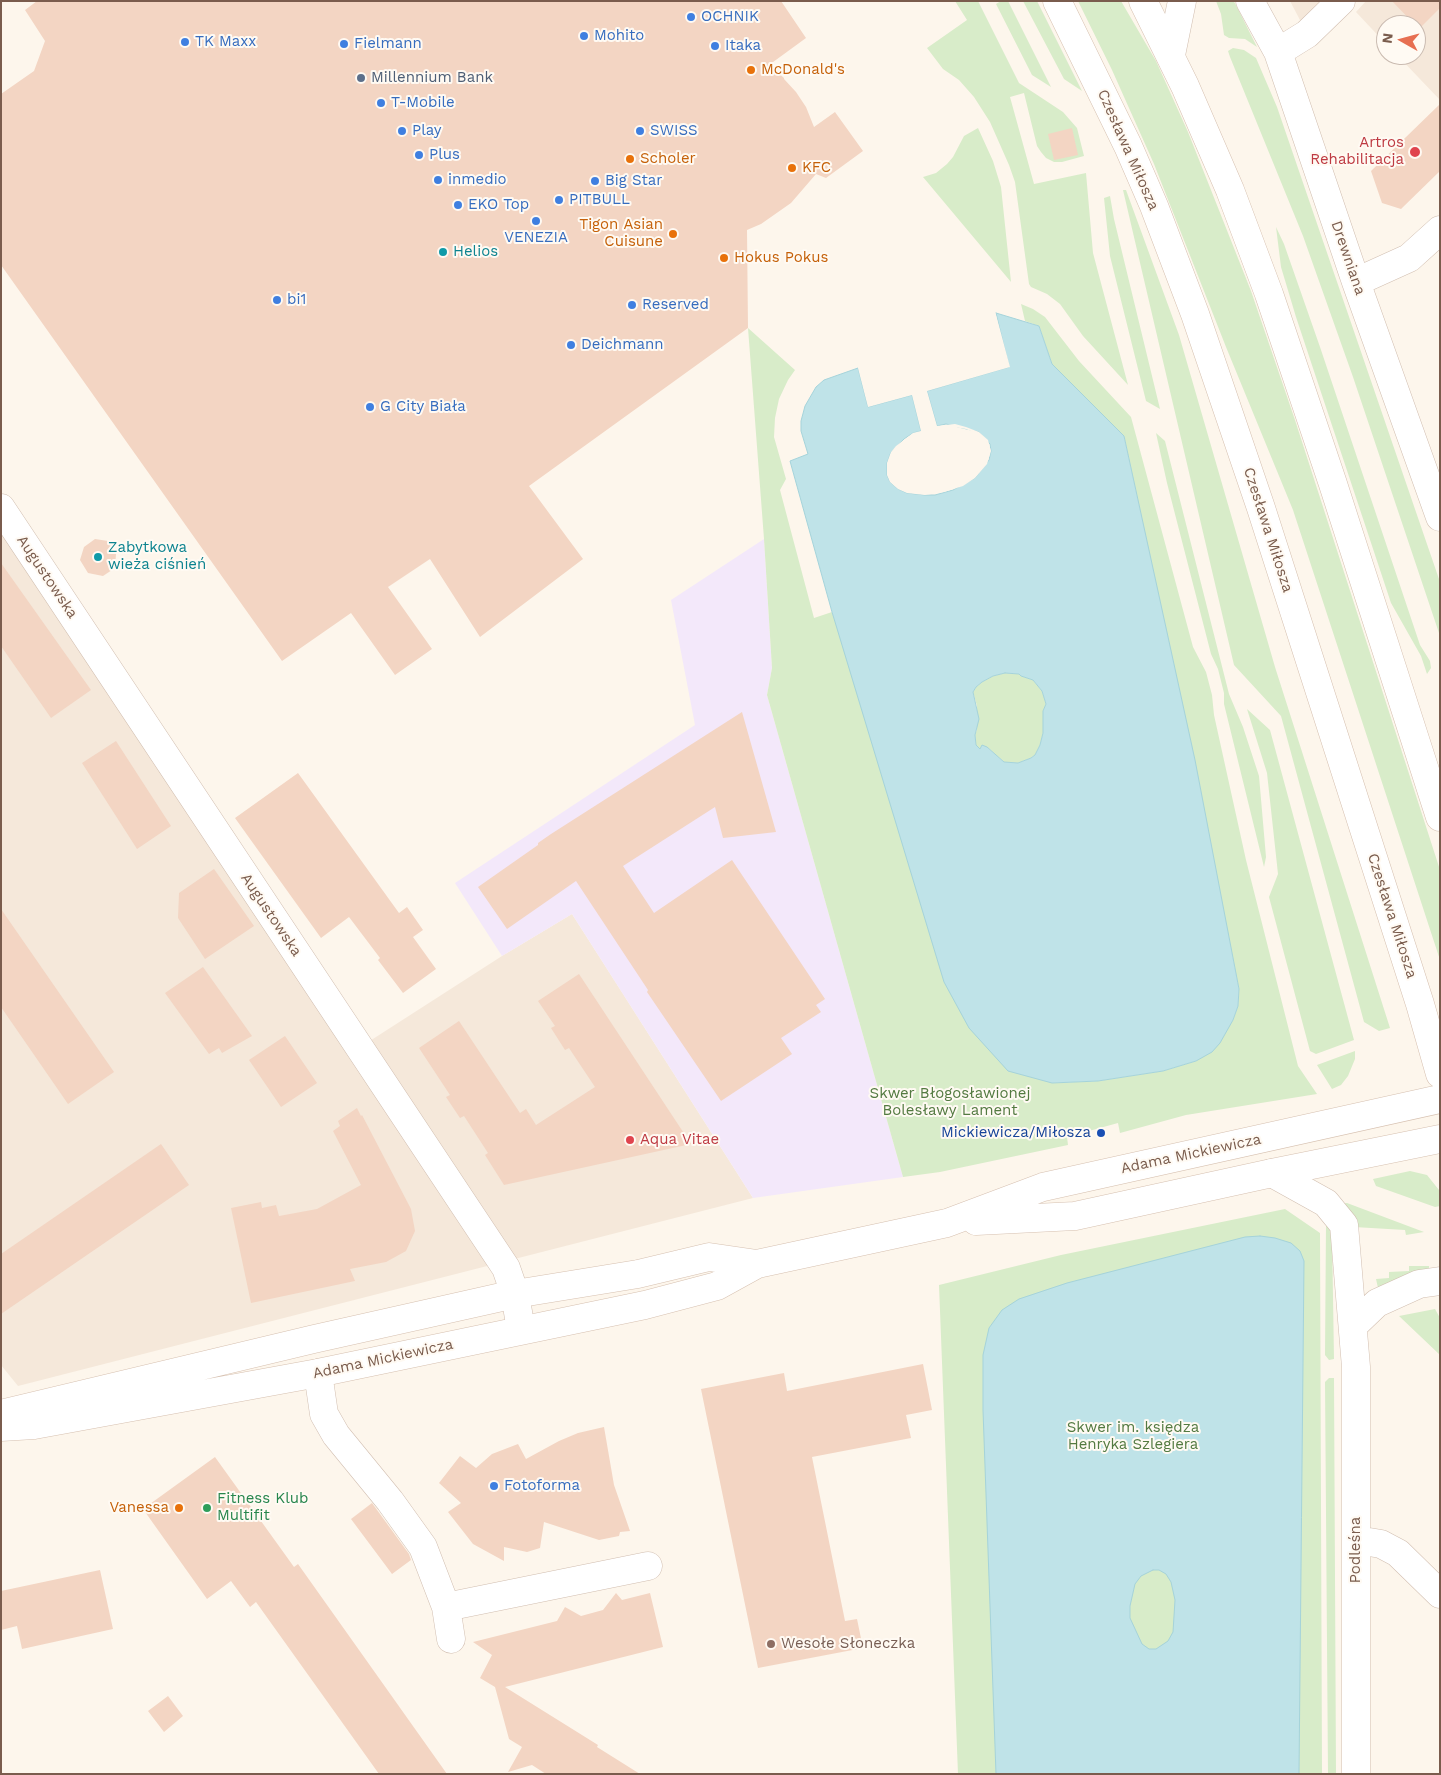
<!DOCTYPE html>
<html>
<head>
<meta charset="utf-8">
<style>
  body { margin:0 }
  #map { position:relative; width:1441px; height:1775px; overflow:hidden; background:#fdf6ec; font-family:"Work Sans",sans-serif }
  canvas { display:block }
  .frame { position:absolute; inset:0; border:2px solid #7a5c4d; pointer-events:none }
  .north { position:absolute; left:1376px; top:15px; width:50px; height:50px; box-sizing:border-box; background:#fffaf3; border:1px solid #cabbb1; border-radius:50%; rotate:277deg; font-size:14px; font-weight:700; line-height:20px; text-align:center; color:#7a5c4d }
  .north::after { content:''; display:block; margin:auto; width:18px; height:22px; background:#e76f51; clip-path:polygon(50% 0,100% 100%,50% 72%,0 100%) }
</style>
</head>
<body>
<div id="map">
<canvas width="1441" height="1775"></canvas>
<div class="frame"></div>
<div class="north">N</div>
</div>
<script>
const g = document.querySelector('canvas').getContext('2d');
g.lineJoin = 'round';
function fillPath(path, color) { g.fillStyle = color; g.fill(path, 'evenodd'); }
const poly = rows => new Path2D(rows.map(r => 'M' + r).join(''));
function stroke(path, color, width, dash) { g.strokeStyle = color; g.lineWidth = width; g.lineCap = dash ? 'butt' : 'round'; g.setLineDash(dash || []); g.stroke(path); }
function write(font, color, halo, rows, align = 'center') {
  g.font = font + ' "Work Sans",sans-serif'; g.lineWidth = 4; g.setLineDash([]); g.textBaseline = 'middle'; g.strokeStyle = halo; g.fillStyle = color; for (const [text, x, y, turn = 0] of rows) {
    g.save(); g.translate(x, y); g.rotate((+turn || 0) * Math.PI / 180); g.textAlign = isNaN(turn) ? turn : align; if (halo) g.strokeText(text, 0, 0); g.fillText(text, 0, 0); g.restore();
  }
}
fillPath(poly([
  [1290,1,1322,1,1301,22],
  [1366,1,1440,1,1440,100,1397,55,1416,55,1416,25,1386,25,1386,44,1356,12],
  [1,528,348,1055,502,956,572,914,753,1198,18,1386,1,1365]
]), '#f5e8da');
fillPath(poly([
  [764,539,772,668,767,695,903,1177,753,1198,572,914,502,956,455,883,695,725,671,600]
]), '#f3e8fa');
fillPath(poly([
  [955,1,978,1,1019,83,1063,112,1077,128,1084,156,1062,162,1054,162,1046,158,1041,152,1037,146,1024,93,1010,97,1034,184,1086,173,1093,253,1128,385,1083,336,1060,304,1047,294,1031,287,1029,284,1015,182,1009,165,990,122,974,97,959,80,943,69,927,48,967,20],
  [1001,1,1008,1,1051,87,1032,75,996,4],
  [1023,1,1037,1,1082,91,1064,79],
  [1078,1,1121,1,1156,61,1188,132,1251,291,1295,420,1440,870,1440,960,1293,510,1226,347,1154,164,1112,70],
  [1216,1,1233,1,1235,3,1257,47,1245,39,1229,38,1224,35,1221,14],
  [1233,48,1244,50,1256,58,1277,107,1440,582,1440,636,1353,377,1303,236,1230,57,1228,51],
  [978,128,993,161,1001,187,1011,282,923,177,936,173,947,164,953,157,964,136],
  [1123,190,1126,190,1179,335,1275,667,1390,1028,1379,1031,1364,1022,1281,716,1234,665],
  [1110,196,1114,219,1160,409,1146,401,1110,256,1104,198],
  [1276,227,1284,244,1320,347,1420,645,1430,661,1431,668,1427,674,1421,656,1391,603,1296,317,1281,267],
  [1021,304,1033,309,1045,317,1079,361,1131,417,1193,647,1206,672,1212,695,1214,715,1246,860,1298,1066,1317,1094,1186,1115,1120,1133,1118,1123,1067,1137,1068,1145,940,1172,903,1177,767,695,772,668,764,539,748,328,795,370,788,380,779,399,775,418,774,437,786,479,780,490,814,618,832,612,1052,1083,1098,1081,1163,1071,1196,1061,1233,1020,1238,1006,1239,989,1124,436,1052,364,1039,326,1025,321],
  [1156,433,1165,441,1229,694,1243,727,1259,776,1266,857,1264,867,1224,704,1224,693,1218,669,1211,654,1167,483],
  [1005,673,1019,674,1021,676,1033,680,1042,691,1046,704,1043,711,1043,733,1040,745,1035,755,1031,758,1018,763,1004,762,987,747,980,749,976,745,975,735,977,729,977,706,973,692,976,687,982,682,993,676],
  [1247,709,1270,730,1354,1040,1316,1054,1310,1051,1269,897,1278,874,1267,773],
  [1355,1051,1355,1059,1348,1076,1341,1085,1332,1089,1317,1065],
  [1410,1171,1427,1175,1439,1190,1440,1206,1435,1207,1376,1186,1373,1179],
  [1347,1203,1424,1232,1406,1235,1405,1230,1354,1227,1338,1204],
  [1285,1209,1320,1233,1322,1774,958,1774,939,1285,1061,1255],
  [1326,1224,1331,1228,1332,1234,1334,1359,1329,1360,1325,1355],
  [1409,1266,1429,1266,1429,1271,1378,1288,1376,1279,1389,1278,1389,1272,1409,1271],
  [1435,1309,1440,1318,1440,1355,1399,1316],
  [1329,1378,1334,1378,1336,1774,1328,1774,1325,1382]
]), '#d8ecc9');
const water = poly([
  [996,313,1039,326,1052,364,1124,436,1195,760,1239,989,1238,1006,1233,1020,1220,1043,1212,1052,1196,1061,1163,1071,1098,1081,1052,1083,1008,1071,969,1028,944,982,832,612,790,461,808,454,801,431,801,421,805,406,816,387,824,380,858,368,868,407,912,395,921,431,913,433,904,439,891,452,887,463,887,475,890,482,898,489,907,493,925,495,935,495,953,490,975,478,989,460,991,451,990,444,979,432,946,424,937,426,927,391,1009,367,996,313],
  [1005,673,1019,674,1021,676,1033,680,1042,691,1046,704,1043,711,1043,733,1040,745,1035,755,1031,758,1018,763,1004,762,987,747,982,745,980,749,976,745,975,735,979,719,973,692,976,687,982,682,993,676,1005,673],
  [1260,1236,1275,1238,1291,1243,1300,1251,1304,1261,1299,1774,996,1774,983,1410,983,1355,989,1328,1002,1310,1019,1299,1067,1283,1245,1237,1260,1236],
  [1153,1570,1159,1570,1166,1574,1171,1582,1175,1600,1173,1632,1168,1641,1156,1649,1149,1649,1142,1644,1130,1618,1130,1606,1135,1584,1141,1576,1153,1570]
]);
fillPath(water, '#bfe3e8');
stroke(water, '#a5d3da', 1);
fillPath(poly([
  [995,311,1010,367,927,391,937,426,955,424,966,427,979,432,988,440,991,451,987,464,975,478,963,486,944,492,925,495,907,493,898,489,890,482,887,475,887,463,891,452,896,446,913,433,921,431,912,395,868,407,858,368,860,366,870,404,911,393,914,395,923,431,905,441,893,453,889,464,889,474,892,480,899,487,908,490,925,493,935,492,962,483,974,476,985,463,988,451,986,441,978,434,966,429,954,427,935,428,924,390,926,388,1007,366,993,314]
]), '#fdf6ec');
fillPath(poly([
  [37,1,781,1,806,38,769,65,784,78,784,79,796,92,806,107,814,127,835,112,863,151,826,178,816,174,791,203,761,224,747,230,748,328,529,486,583,559,480,637,430,559,388,587,432,649,395,675,351,613,282,661,1,265,1,94,34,71,45,41,25,10],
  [1392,1,1440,1,1440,8,1419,29],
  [1440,104,1440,171,1401,209,1382,203,1371,171],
  [1072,128,1078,155,1054,160,1048,134],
  [95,539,108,541,116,554,115,568,103,576,88,573,80,560,84,547],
  [1,563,91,690,51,718,1,646],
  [742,712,776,832,723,838,715,807,623,866,654,913,732,860,825,999,816,1005,821,1012,781,1038,792,1054,721,1101,647,992,648,990,576,881,507,929,478,887,538,845,538,843,551,834],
  [116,741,171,826,137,849,82,763],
  [298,773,399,913,407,907,423,930,413,937,436,969,403,993,378,960,380,958,349,917,321,938,235,818],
  [214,869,254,926,205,959,178,918,179,893],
  [1,909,114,1072,68,1104,1,1007],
  [203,967,252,1036,222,1053,219,1048,209,1054,165,993],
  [579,974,691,1144,504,1185,485,1155,488,1153,464,1116,460,1118,446,1097,450,1095,419,1048,459,1021,520,1113,526,1109,536,1125,595,1087,569,1048,565,1050,551,1028,555,1026,538,1001],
  [285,1036,317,1083,281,1107,249,1060],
  [357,1108,361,1116,362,1115,411,1209,415,1231,406,1251,386,1262,350,1269,355,1281,251,1303,231,1208,261,1202,262,1208,276,1205,279,1216,317,1209,361,1185,333,1131,340,1126,338,1121],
  [161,1144,189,1185,1,1314,1,1254],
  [923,1364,932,1410,906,1415,911,1438,812,1457,845,1621,857,1619,863,1648,758,1668,701,1389,784,1373,787,1391],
  [604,1427,614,1485,630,1531,620,1532,619,1536,599,1540,544,1522,540,1548,527,1552,504,1547,504,1561,473,1544,448,1512,461,1503,439,1483,460,1456,476,1468,492,1454,518,1444,526,1459,559,1441,578,1433],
  [215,1457,294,1567,298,1564,447,1774,379,1774,256,1602,250,1607,231,1581,207,1599,143,1509],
  [372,1503,409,1554,411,1560,392,1574,351,1519],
  [100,1570,113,1629,22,1649,17,1626,1,1630,1,1591],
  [616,1593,622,1600,650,1593,663,1647,505,1687,598,1745,597,1747,640,1774,546,1774,532,1765,508,1772,522,1747,509,1739,495,1687,480,1678,492,1655,473,1642,557,1621,565,1607,581,1616,603,1610],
  [168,1696,183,1716,164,1732,148,1711]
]), '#f3d5c3');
const street = poly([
  [1250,1,1278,52,1356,282,1440,517],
  [1278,52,1307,34,1341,1],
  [1171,55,1182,1],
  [1356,282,1409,258,1440,230],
  [1,508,506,1268,515,1294,521,1330],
  [1272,1173,1326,1203,1344,1225,1356,1367,1356,1774],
  [1353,1326,1377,1303,1419,1284,1440,1281],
  [318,1373,324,1414,336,1435,390,1501,423,1547,446,1607,648,1566],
  [1357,1540,1381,1544,1398,1553,1440,1594],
  [446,1607,451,1639]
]);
const secondary = poly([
  [1057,1,1128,146,1154,206,1195,314,1261,508,1420,1004,1440,1074],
  [1143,1,1185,86,1230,190,1269,294,1333,484,1440,817],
  [976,1221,1075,1216,1272,1173,1440,1139],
  [1,1414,314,1339,515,1294,638,1274,709,1257,757,1264],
  [1,1427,34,1425,318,1373,645,1305,717,1286,757,1264,947,1223,1043,1187,1440,1099]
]);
stroke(street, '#d1beb0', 29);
stroke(secondary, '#d6c0b0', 29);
stroke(street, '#fff', 28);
stroke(secondary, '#fff', 28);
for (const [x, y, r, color] of [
  [691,17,5,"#3f7fe0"],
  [584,36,5,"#3f7fe0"],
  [185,42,5,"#3f7fe0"],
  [344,44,5,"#3f7fe0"],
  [715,46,5,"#3f7fe0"],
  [751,70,5,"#e8710a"],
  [361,78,5,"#5c6f8a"],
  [381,103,5,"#3f7fe0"],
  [402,131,5,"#3f7fe0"],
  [640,131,5,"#3f7fe0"],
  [1415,152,6,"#e0444e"],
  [419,155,5,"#3f7fe0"],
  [630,159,5,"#e8710a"],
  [792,168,5,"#e8710a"],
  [438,180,5,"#3f7fe0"],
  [595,181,5,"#3f7fe0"],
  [559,200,5,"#3f7fe0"],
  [458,205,5,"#3f7fe0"],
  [536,221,5,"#3f7fe0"],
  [673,234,5,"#e8710a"],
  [443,252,5,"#0f9aa8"],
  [724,258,5,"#e8710a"],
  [277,300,5,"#3f7fe0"],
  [632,305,5,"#3f7fe0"],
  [571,345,5,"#3f7fe0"],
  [370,407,5,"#3f7fe0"],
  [98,557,5,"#0f9aa8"],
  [1101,1133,5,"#1a4fb4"],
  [630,1140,5,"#e0444e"],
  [494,1486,5,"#3f7fe0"],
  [179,1508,5,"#e8710a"],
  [207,1508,5,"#2e9e5b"],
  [771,1644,5,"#8d6e63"]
]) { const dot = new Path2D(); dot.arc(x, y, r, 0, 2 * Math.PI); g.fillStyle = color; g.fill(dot); stroke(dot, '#fffaf3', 2); }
write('15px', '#366cbe', '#fffaf3', [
  ["OCHNIK",701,17],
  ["Mohito",594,36],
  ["TK Maxx",195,42],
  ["Fielmann",354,44],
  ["Itaka",725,46],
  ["T-Mobile",391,103],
  ["Play",412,131],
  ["SWISS",650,131],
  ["Plus",429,155],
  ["inmedio",448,180],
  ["Big Star",605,181],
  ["PITBULL",569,200],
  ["EKO Top",468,205],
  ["VENEZIA",536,238,"center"],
  ["bi1",287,300],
  ["Reserved",642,305],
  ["Deichmann",581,345],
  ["G City Biała",380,407],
  ["Fotoforma",504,1486]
], 'left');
write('15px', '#c56008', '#fffaf3', [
  ["McDonald's",761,70],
  ["Scholer",640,159],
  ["KFC",802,168],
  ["Tigon Asian",663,225,"right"],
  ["Cuisune",663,242,"right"],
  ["Hokus Pokus",734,258],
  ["Vanessa",169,1508,"right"]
], 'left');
write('15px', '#4e5e75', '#fffaf3', [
  ["Millennium Bank",371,78]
], 'left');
write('15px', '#be3a42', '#fffaf3', [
  ["Artros",1404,143],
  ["Rehabilitacja",1404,160],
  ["Aqua Vitae",640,1140,"left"]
], 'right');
write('15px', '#7a5c4d', '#fffaf3', [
  ["Czesława Miłosza",1128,150,66],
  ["Drewniana",1348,258,71],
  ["Czesława Miłosza",1268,530,72],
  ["Augustowska",47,577,56],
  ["Augustowska",271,915,56],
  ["Czesława Miłosza",1392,916,72],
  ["Adama Mickiewicza",1191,1154,-12],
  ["Adama Mickiewicza",383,1359,-12],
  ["Podleśna",1356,1550,-90]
]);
write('15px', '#0d838f', '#fffaf3', [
  ["Helios",453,252],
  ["Zabytkowa",108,548],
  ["wieża ciśnień",108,565]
], 'left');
write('15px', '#537a41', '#fffaf3', [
  ["Skwer Błogosławionej",950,1094],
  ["Bolesławy Lament",950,1111],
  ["Skwer im. księdza",1133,1428],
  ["Henryka Szlegiera",1133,1445]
]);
write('15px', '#164399', '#fffaf3', [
  ["Mickiewicza/Miłosza",1091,1133]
], 'right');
write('15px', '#27864d', '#fffaf3', [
  ["Fitness Klub",217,1499],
  ["Multifit",217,1516]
], 'left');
write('15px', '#785e54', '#fffaf3', [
  ["Wesołe Słoneczka",781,1644]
], 'left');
</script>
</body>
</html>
